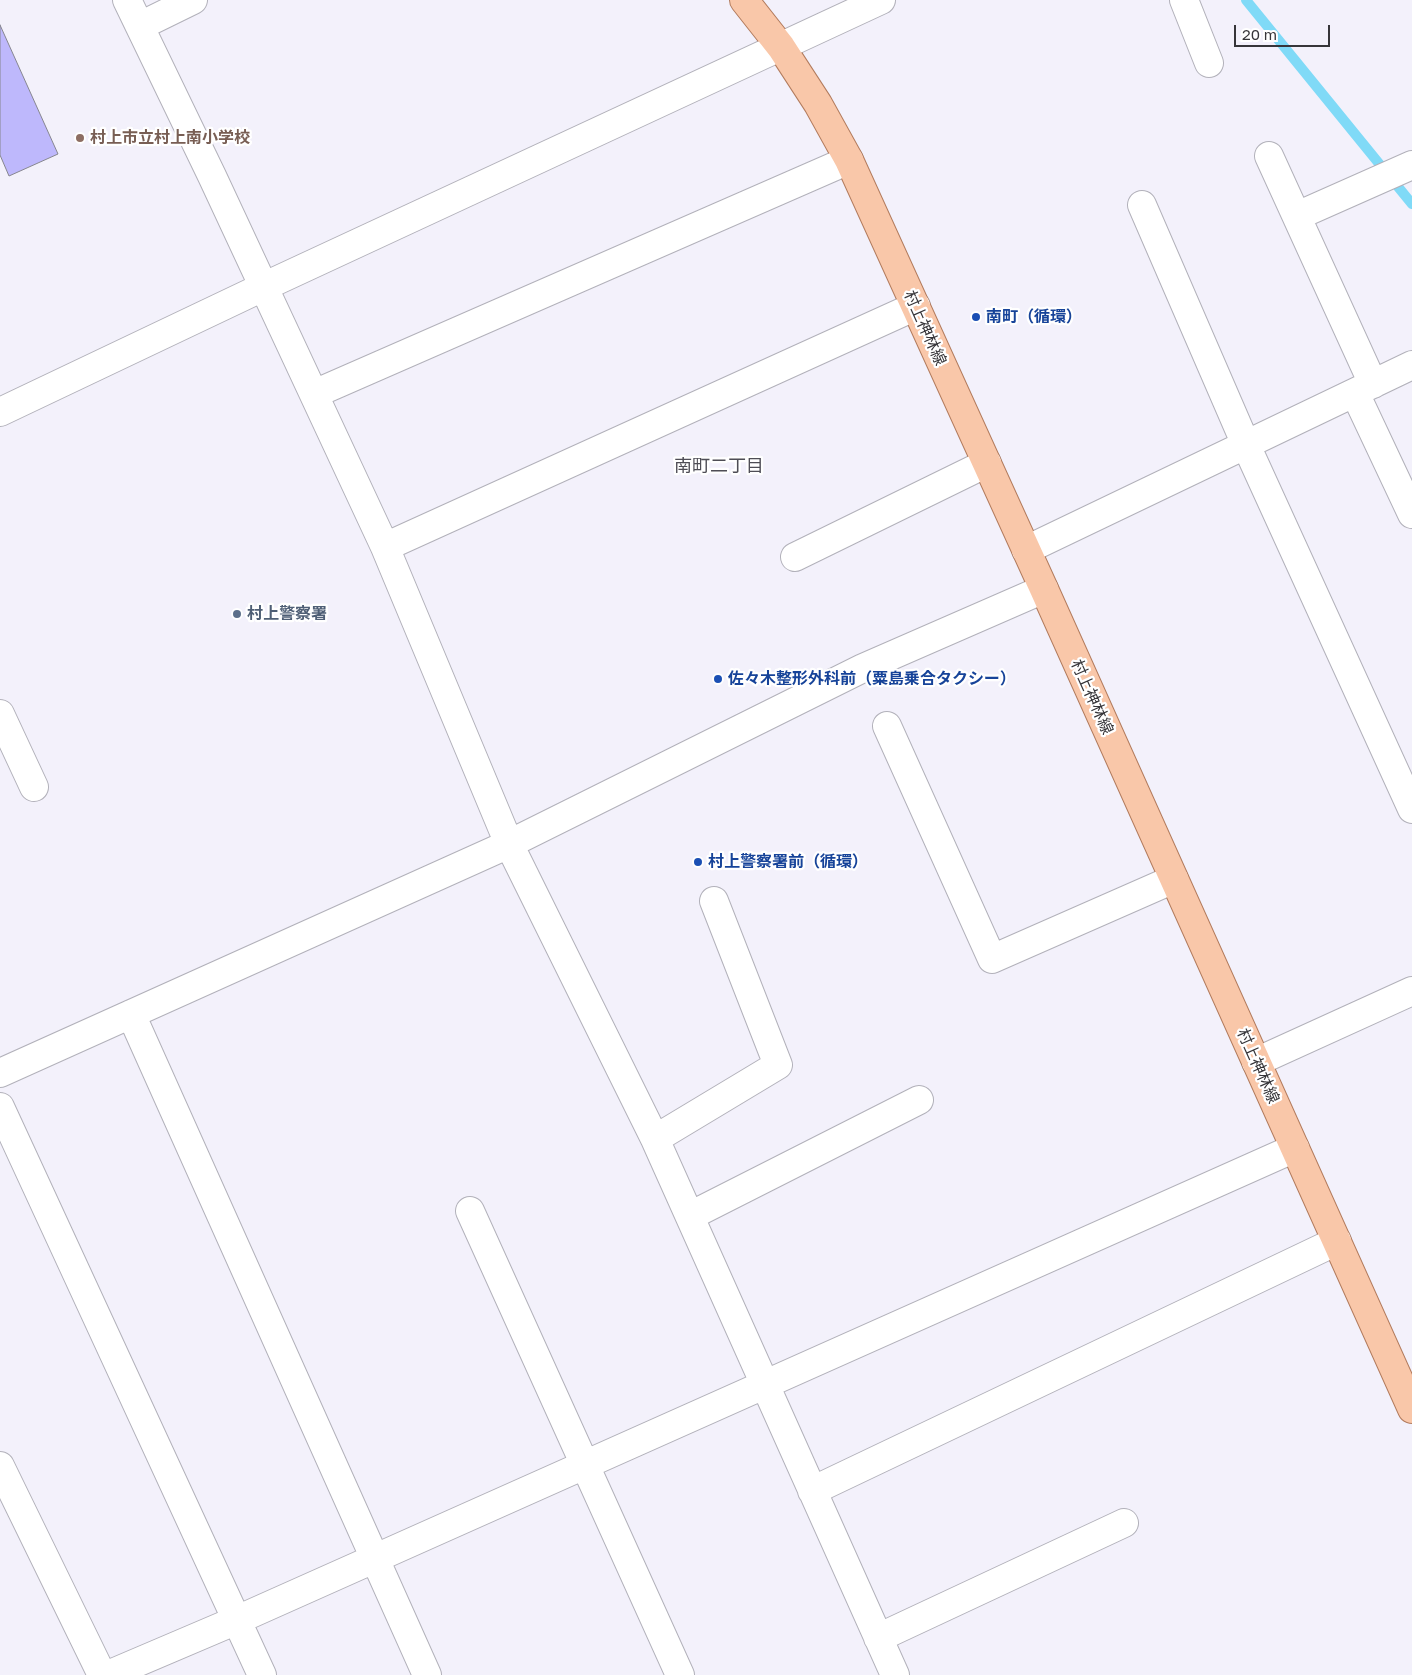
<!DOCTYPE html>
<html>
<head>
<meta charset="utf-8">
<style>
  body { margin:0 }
  #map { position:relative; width:1412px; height:1675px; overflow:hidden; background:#f3f1fb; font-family:"Golos Text",sans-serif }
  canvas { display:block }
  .scale { position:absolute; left:1234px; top:25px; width:96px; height:22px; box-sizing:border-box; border:2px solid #363539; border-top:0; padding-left:6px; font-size:15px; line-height:18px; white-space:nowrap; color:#363539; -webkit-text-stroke:4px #fff; paint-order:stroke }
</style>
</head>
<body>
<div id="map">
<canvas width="1412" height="1675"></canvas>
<div class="scale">20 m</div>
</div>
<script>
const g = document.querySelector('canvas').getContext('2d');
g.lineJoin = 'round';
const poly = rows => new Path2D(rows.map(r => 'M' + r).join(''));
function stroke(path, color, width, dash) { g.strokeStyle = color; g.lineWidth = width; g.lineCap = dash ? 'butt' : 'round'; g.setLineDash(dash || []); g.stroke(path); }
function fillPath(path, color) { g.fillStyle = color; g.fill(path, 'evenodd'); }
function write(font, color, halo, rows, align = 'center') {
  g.font = font + ' "Golos Text","Noto Sans JP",sans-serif'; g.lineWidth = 4.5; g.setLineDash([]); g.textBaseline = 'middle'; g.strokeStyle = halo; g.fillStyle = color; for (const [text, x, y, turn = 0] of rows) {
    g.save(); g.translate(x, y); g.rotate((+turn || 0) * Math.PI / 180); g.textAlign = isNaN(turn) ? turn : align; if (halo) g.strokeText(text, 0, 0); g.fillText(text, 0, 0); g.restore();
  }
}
stroke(poly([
  [1246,0,1412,204]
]), '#80daf7', 10);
const building = poly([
  [0,25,58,154,9,176,0,155,0,25]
]);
fillPath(building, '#beb8fc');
stroke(building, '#86868f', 1);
const minor = poly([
  [127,0,212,176,385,547,509,844,655,1139,895,1675],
  [1184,0,1209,63],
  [140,26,193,0],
  [1269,156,1373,384],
  [1142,205,1246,445,1412,809],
  [1297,216,1412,165],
  [1355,393,1412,514],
  [314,394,849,160],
  [0,412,263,287,881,0],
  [385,547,916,306],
  [1026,550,1412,365],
  [795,557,987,463],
  [0,714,34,787],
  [887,726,992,959,1174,879],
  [131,1014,427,1675],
  [1256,1062,1412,991],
  [0,1073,509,844,863,668,1044,589],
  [0,1107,262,1675],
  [655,1139,778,1065,714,901],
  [470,1211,680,1675],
  [690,1216,919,1100],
  [0,1466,102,1675],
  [812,1491,1337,1241],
  [878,1638,1124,1523],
  [108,1675,237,1620,1295,1148]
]);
const major = poly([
  [744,0,781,47,818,104,849,160,1044,589,1412,1409]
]);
stroke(minor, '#b2b1ba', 30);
stroke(major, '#b27b5d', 30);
stroke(minor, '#fff', 28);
stroke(major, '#f9c7a9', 28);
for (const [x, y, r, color] of [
  [80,138,5,"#8d6e63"],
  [976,317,5,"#1a4fb4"],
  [237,614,5,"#5c6f8a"],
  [718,679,5,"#1a4fb4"],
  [698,862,5,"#1a4fb4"]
]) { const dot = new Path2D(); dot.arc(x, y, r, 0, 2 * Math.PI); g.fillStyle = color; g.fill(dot); stroke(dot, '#fff', 2); }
write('bold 16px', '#785e54', '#fff', [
  ["村上市立村上南小学校",90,138]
], 'left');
write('bold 16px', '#164399', '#fff', [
  ["南町（循環）",986,317],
  ["佐々木整形外科前（粟島乗合タクシー）",728,679],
  ["村上警察署前（循環）",708,862]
], 'left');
write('16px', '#363539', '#fff', [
  ["村上神林線",925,328,66],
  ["村上神林線",1092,697,66],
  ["村上神林線",1258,1066,66]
]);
write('bold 16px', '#4e5e75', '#fff', [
  ["村上警察署",247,614]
], 'left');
write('18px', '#4e4d55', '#fff', [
  ["南町二丁目",719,466]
]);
</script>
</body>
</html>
